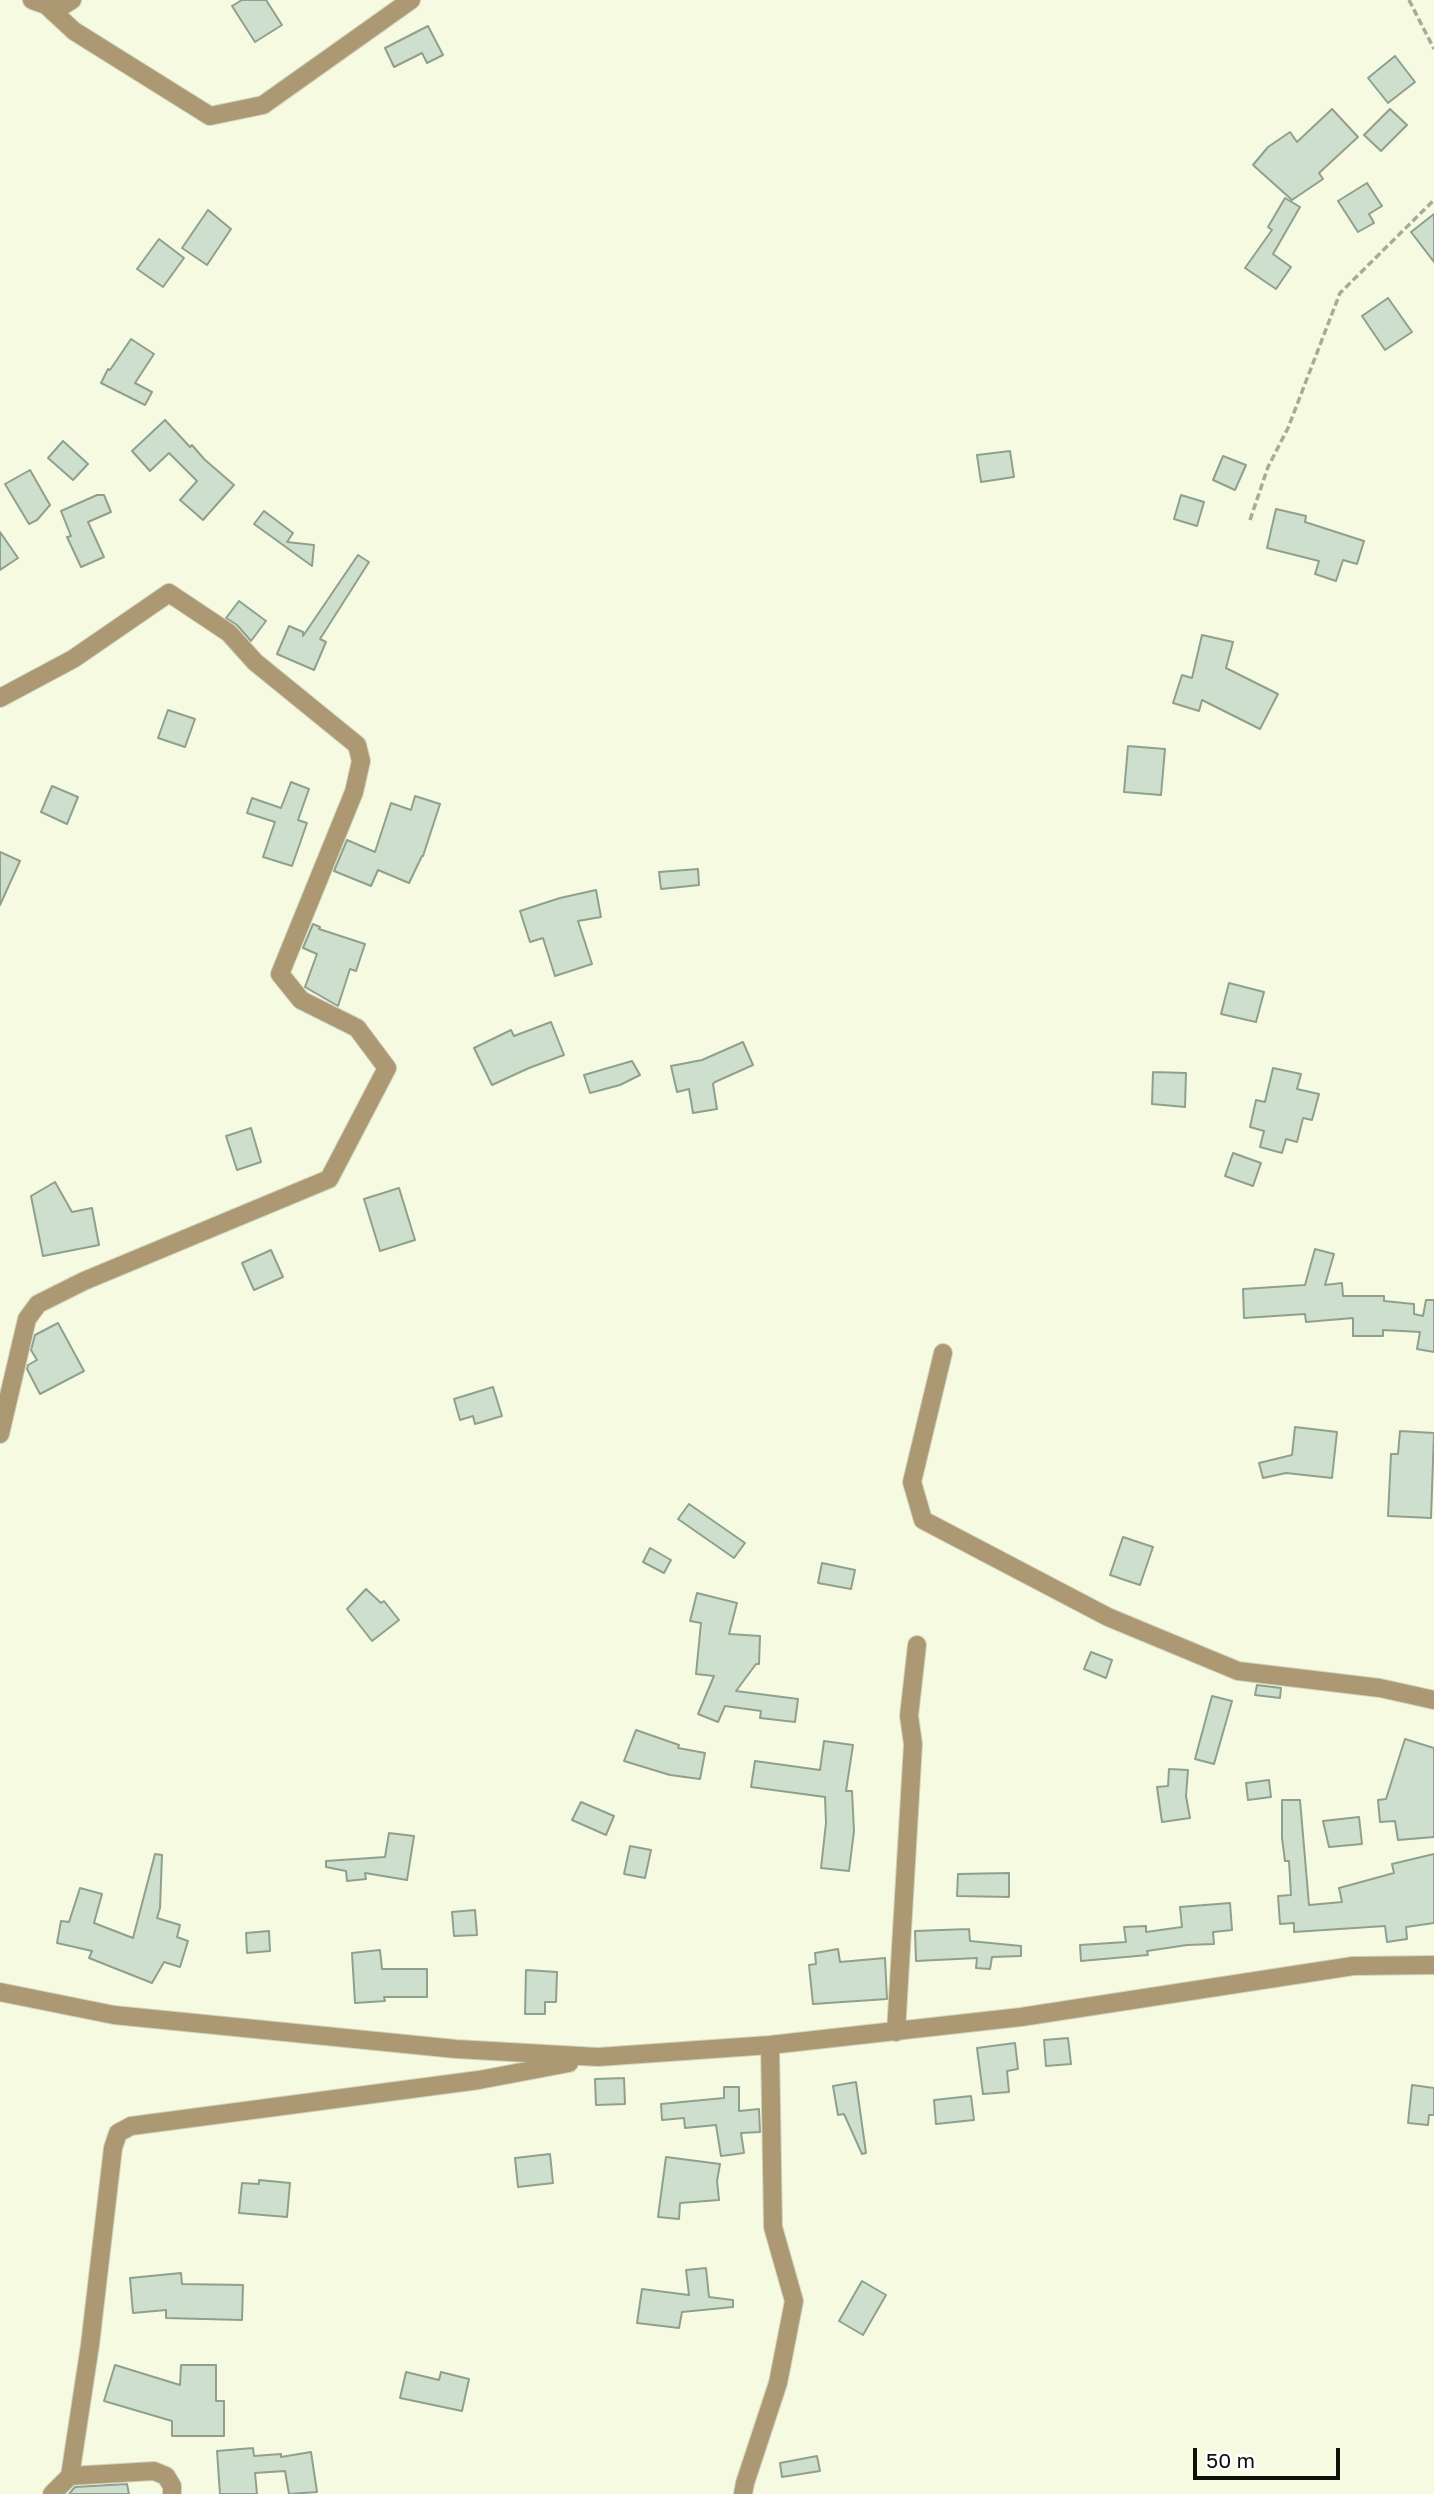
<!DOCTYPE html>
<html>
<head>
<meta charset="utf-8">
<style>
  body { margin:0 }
  #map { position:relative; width:1434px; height:2494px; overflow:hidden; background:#f6fae1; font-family:"Golos Text",sans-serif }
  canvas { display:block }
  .scale { position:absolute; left:1193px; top:2448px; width:147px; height:32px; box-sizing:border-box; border:4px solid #0f1008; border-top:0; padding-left:9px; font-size:21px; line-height:24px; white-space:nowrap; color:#0f1008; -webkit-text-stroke:5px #fff; paint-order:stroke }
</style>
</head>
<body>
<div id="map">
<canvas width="1434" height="2494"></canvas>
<div class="scale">50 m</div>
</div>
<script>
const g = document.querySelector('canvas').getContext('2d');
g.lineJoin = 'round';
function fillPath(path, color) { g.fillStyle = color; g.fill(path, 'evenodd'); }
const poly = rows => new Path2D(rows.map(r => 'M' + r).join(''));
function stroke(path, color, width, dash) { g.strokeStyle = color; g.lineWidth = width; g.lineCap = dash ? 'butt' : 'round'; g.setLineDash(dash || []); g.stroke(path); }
const building = poly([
  [242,0,266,0,282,25,255,42,232,6,242,0],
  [428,26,443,55,427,63,422,53,394,67,385,48,428,26],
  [1395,56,1415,82,1388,103,1368,78,1395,56],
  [1332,109,1358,137,1319,173,1323,179,1292,200,1253,165,1268,147,1290,132,1297,142,1332,109],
  [1390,109,1407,125,1381,151,1364,135,1390,109],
  [1367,183,1382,206,1369,214,1374,223,1358,232,1338,201,1367,183],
  [1285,198,1300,207,1273,254,1291,267,1276,289,1245,268,1272,230,1268,227,1285,198],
  [208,210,231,229,207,265,182,248,208,210],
  [1434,214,1434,262,1411,232,1434,214],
  [159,239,184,258,163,287,137,269,159,239],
  [1388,298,1412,332,1385,350,1362,316,1388,298],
  [131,339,154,354,135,383,152,392,145,405,101,383,108,369,110,370,131,339],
  [165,420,190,447,192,445,204,459,234,485,203,520,180,500,197,481,169,453,150,471,132,451,165,420],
  [63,441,88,464,73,480,48,458,63,441],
  [1010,451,1014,477,981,482,977,455,1010,451],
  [1223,456,1246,465,1235,490,1213,480,1223,456],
  [30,470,50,505,37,520,29,524,5,484,30,470],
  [97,495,104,495,111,512,88,522,104,557,81,567,67,537,71,536,61,511,97,495],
  [1181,495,1204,502,1197,526,1174,519,1181,495],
  [1276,509,1306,516,1305,522,1364,541,1357,564,1343,560,1336,581,1315,574,1319,561,1267,548,1276,509],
  [264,511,293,533,287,542,314,545,312,566,254,524,264,511],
  [0,532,18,558,0,570,0,532],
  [358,555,369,562,320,639,326,642,314,670,277,654,289,626,303,632,303,636,358,555],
  [239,601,266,621,251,641,237,625,226,618,239,601],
  [1202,635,1233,642,1226,668,1278,694,1260,729,1202,700,1199,711,1173,703,1182,675,1192,678,1202,635],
  [168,710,195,719,185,747,158,738,168,710],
  [1128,746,1165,749,1161,795,1124,792,1128,746],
  [291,782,309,789,298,820,307,823,292,866,263,857,275,822,247,813,252,798,281,808,291,782],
  [52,786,78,797,67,824,41,812,52,786],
  [415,796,440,804,423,856,422,856,409,883,378,870,371,886,334,871,347,840,375,852,391,803,411,810,415,796],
  [0,852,20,861,0,905,0,852],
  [698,869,699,885,661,889,659,872,698,869],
  [596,890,601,917,578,921,592,964,555,976,543,938,530,942,520,911,560,898,596,890],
  [313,924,320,927,319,929,365,944,356,971,350,969,338,1006,305,987,317,954,303,948,313,924],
  [1229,983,1264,992,1256,1022,1221,1014,1229,983],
  [551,1022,564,1055,529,1068,492,1085,474,1048,511,1030,514,1036,551,1022],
  [743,1042,753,1065,715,1082,713,1084,717,1109,693,1113,689,1089,677,1092,671,1066,702,1060,743,1042],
  [632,1061,640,1075,620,1085,590,1093,584,1075,632,1061],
  [1273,1068,1301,1074,1297,1089,1319,1094,1312,1120,1303,1118,1297,1142,1286,1139,1282,1153,1260,1147,1264,1131,1250,1127,1256,1100,1265,1102,1273,1068],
  [1153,1072,1186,1073,1185,1107,1152,1104,1153,1072],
  [251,1128,261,1162,237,1170,226,1136,251,1128],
  [1233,1153,1261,1163,1253,1186,1225,1176,1233,1153],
  [55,1182,72,1212,92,1208,99,1245,43,1256,31,1196,55,1182],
  [399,1188,415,1240,380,1251,364,1199,399,1188],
  [1315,1249,1334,1254,1325,1285,1342,1283,1343,1296,1384,1296,1384,1301,1414,1304,1414,1314,1423,1316,1426,1300,1434,1300,1434,1352,1417,1349,1420,1332,1383,1330,1383,1336,1353,1336,1353,1318,1306,1322,1305,1314,1244,1318,1243,1289,1305,1285,1315,1249],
  [271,1250,283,1277,254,1290,242,1263,271,1250],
  [58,1323,84,1371,40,1394,27,1369,28,1365,37,1360,31,1350,35,1335,58,1323],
  [493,1387,502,1416,475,1424,473,1416,460,1420,454,1399,493,1387],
  [1295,1427,1337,1432,1332,1478,1286,1473,1263,1478,1259,1463,1292,1455,1295,1427],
  [1400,1431,1434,1433,1431,1518,1388,1516,1391,1454,1398,1454,1400,1431],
  [689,1504,745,1543,734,1558,678,1519,689,1504],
  [1123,1537,1153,1547,1140,1585,1110,1575,1123,1537],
  [650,1548,671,1560,664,1573,643,1562,650,1548],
  [822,1563,855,1570,851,1589,818,1583,822,1563],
  [366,1589,381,1603,384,1601,399,1620,372,1641,347,1609,366,1589],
  [697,1593,737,1603,729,1634,760,1636,759,1664,756,1664,736,1691,798,1699,795,1722,760,1718,761,1711,725,1706,718,1722,698,1714,714,1676,696,1674,701,1623,690,1621,697,1593],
  [1091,1652,1112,1660,1106,1678,1084,1669,1091,1652],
  [1257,1685,1281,1688,1280,1698,1255,1695,1257,1685],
  [1212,1696,1232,1701,1214,1764,1195,1759,1212,1696],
  [636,1730,679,1745,678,1748,705,1753,700,1779,670,1775,624,1761,636,1730],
  [1405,1739,1434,1748,1434,1837,1398,1840,1395,1821,1380,1822,1378,1800,1386,1799,1405,1739],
  [824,1741,853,1745,846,1791,852,1791,854,1831,849,1871,821,1868,826,1823,825,1797,751,1787,755,1761,820,1770,824,1741],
  [1169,1769,1188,1770,1186,1796,1190,1818,1162,1822,1157,1787,1168,1786,1169,1769],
  [1269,1780,1271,1797,1248,1800,1246,1783,1269,1780],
  [1282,1800,1300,1800,1309,1905,1342,1902,1339,1888,1394,1873,1392,1864,1434,1854,1434,1923,1406,1927,1407,1939,1387,1942,1385,1926,1294,1932,1294,1923,1280,1924,1278,1896,1291,1895,1289,1861,1285,1861,1282,1838,1282,1800],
  [581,1802,614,1816,606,1835,572,1820,581,1802],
  [1359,1817,1362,1844,1329,1847,1323,1821,1359,1817],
  [389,1833,414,1836,407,1880,365,1873,366,1879,347,1881,346,1871,326,1867,326,1861,385,1857,389,1833],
  [630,1846,651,1850,645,1878,624,1874,630,1846],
  [155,1854,162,1855,160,1908,157,1918,180,1925,177,1937,188,1941,180,1967,164,1962,152,1983,89,1958,92,1951,57,1943,61,1921,69,1922,80,1888,102,1894,94,1923,133,1938,155,1854],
  [1009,1873,1009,1897,957,1896,958,1874,1009,1873],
  [1230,1903,1232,1930,1213,1932,1214,1944,1187,1945,1147,1951,1148,1955,1081,1961,1080,1945,1126,1942,1124,1927,1146,1926,1146,1932,1182,1927,1180,1907,1230,1903],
  [475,1910,477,1935,454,1936,452,1912,475,1910],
  [969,1929,970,1941,1021,1946,1021,1956,992,1957,990,1969,976,1968,977,1958,916,1961,915,1931,969,1929],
  [269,1931,270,1951,247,1953,246,1933,269,1931],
  [838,1949,840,1962,885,1958,887,1999,813,2004,809,1965,816,1964,815,1953,838,1949],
  [380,1950,382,1969,427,1969,427,1997,384,1997,385,2001,355,2003,352,1953,380,1950],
  [526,1970,557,1972,556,2002,545,2002,545,2014,525,2014,526,1970],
  [1068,2038,1071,2064,1046,2066,1044,2040,1068,2038],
  [1015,2043,1018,2069,1007,2071,1009,2092,983,2094,977,2048,1015,2043],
  [624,2078,625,2104,596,2105,595,2079,624,2078],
  [856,2082,866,2153,862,2154,844,2114,838,2115,833,2086,856,2082],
  [1412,2085,1434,2088,1434,2115,1429,2115,1428,2125,1408,2123,1412,2085],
  [724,2087,739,2087,739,2111,759,2109,760,2132,741,2133,744,2153,721,2156,716,2125,685,2128,684,2118,662,2120,661,2104,724,2098,724,2087],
  [971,2096,974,2120,936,2124,934,2100,971,2096],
  [550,2154,553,2183,518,2187,515,2158,550,2154],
  [666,2157,720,2164,717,2181,719,2200,680,2203,679,2219,658,2217,666,2157],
  [259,2180,290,2183,287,2217,239,2213,242,2183,259,2184,259,2180],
  [706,2268,709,2297,733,2300,733,2307,682,2312,679,2328,637,2323,642,2289,689,2295,686,2270,706,2268],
  [181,2273,182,2284,243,2285,242,2320,166,2318,166,2310,133,2313,130,2278,181,2273],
  [862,2281,886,2295,863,2335,839,2321,862,2281],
  [115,2365,180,2385,181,2365,216,2365,216,2401,224,2401,224,2436,172,2436,172,2421,104,2401,115,2365],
  [406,2372,439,2380,441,2372,469,2379,462,2411,400,2398,406,2372],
  [253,2448,254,2456,281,2454,281,2457,311,2452,317,2492,289,2494,285,2471,255,2473,257,2494,220,2494,217,2451,253,2448],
  [817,2456,820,2471,782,2477,780,2463,817,2456],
  [127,2484,129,2494,69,2494,75,2487,127,2484]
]);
fillPath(building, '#cee0cd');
stroke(building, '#8fa08e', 2);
const minor = poly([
  [32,0,46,5,74,31,210,116,263,105,411,0],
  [53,12,72,0],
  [0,698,73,659,169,593,229,633,255,662,357,745,361,761,354,792,280,974,301,1000,357,1028,387,1068,329,1179,84,1281,38,1304,27,1319,0,1434],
  [943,1353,912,1482,923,1520,1108,1617,1238,1671,1380,1688,1434,1700],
  [0,1992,114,2015,456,2049,598,2057,770,2045,1021,2017,1353,1966,1434,1965],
  [896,2032,913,1744,909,1716,917,1645],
  [70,2476,154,2471,166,2476,172,2486,172,2494],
  [52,2494,70,2476,90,2345,113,2148,118,2133,131,2126,479,2080,569,2063],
  [743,2494,745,2483,778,2383,794,2301,773,2227,770,2045]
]);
stroke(minor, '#d1d5be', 20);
stroke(poly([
  [1409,0,1434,49],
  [1250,520,1268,467,1288,428,1340,293,1434,200]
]), '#a8ab98', 3.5, [7, 3.5]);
stroke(minor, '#ac9973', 18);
</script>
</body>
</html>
